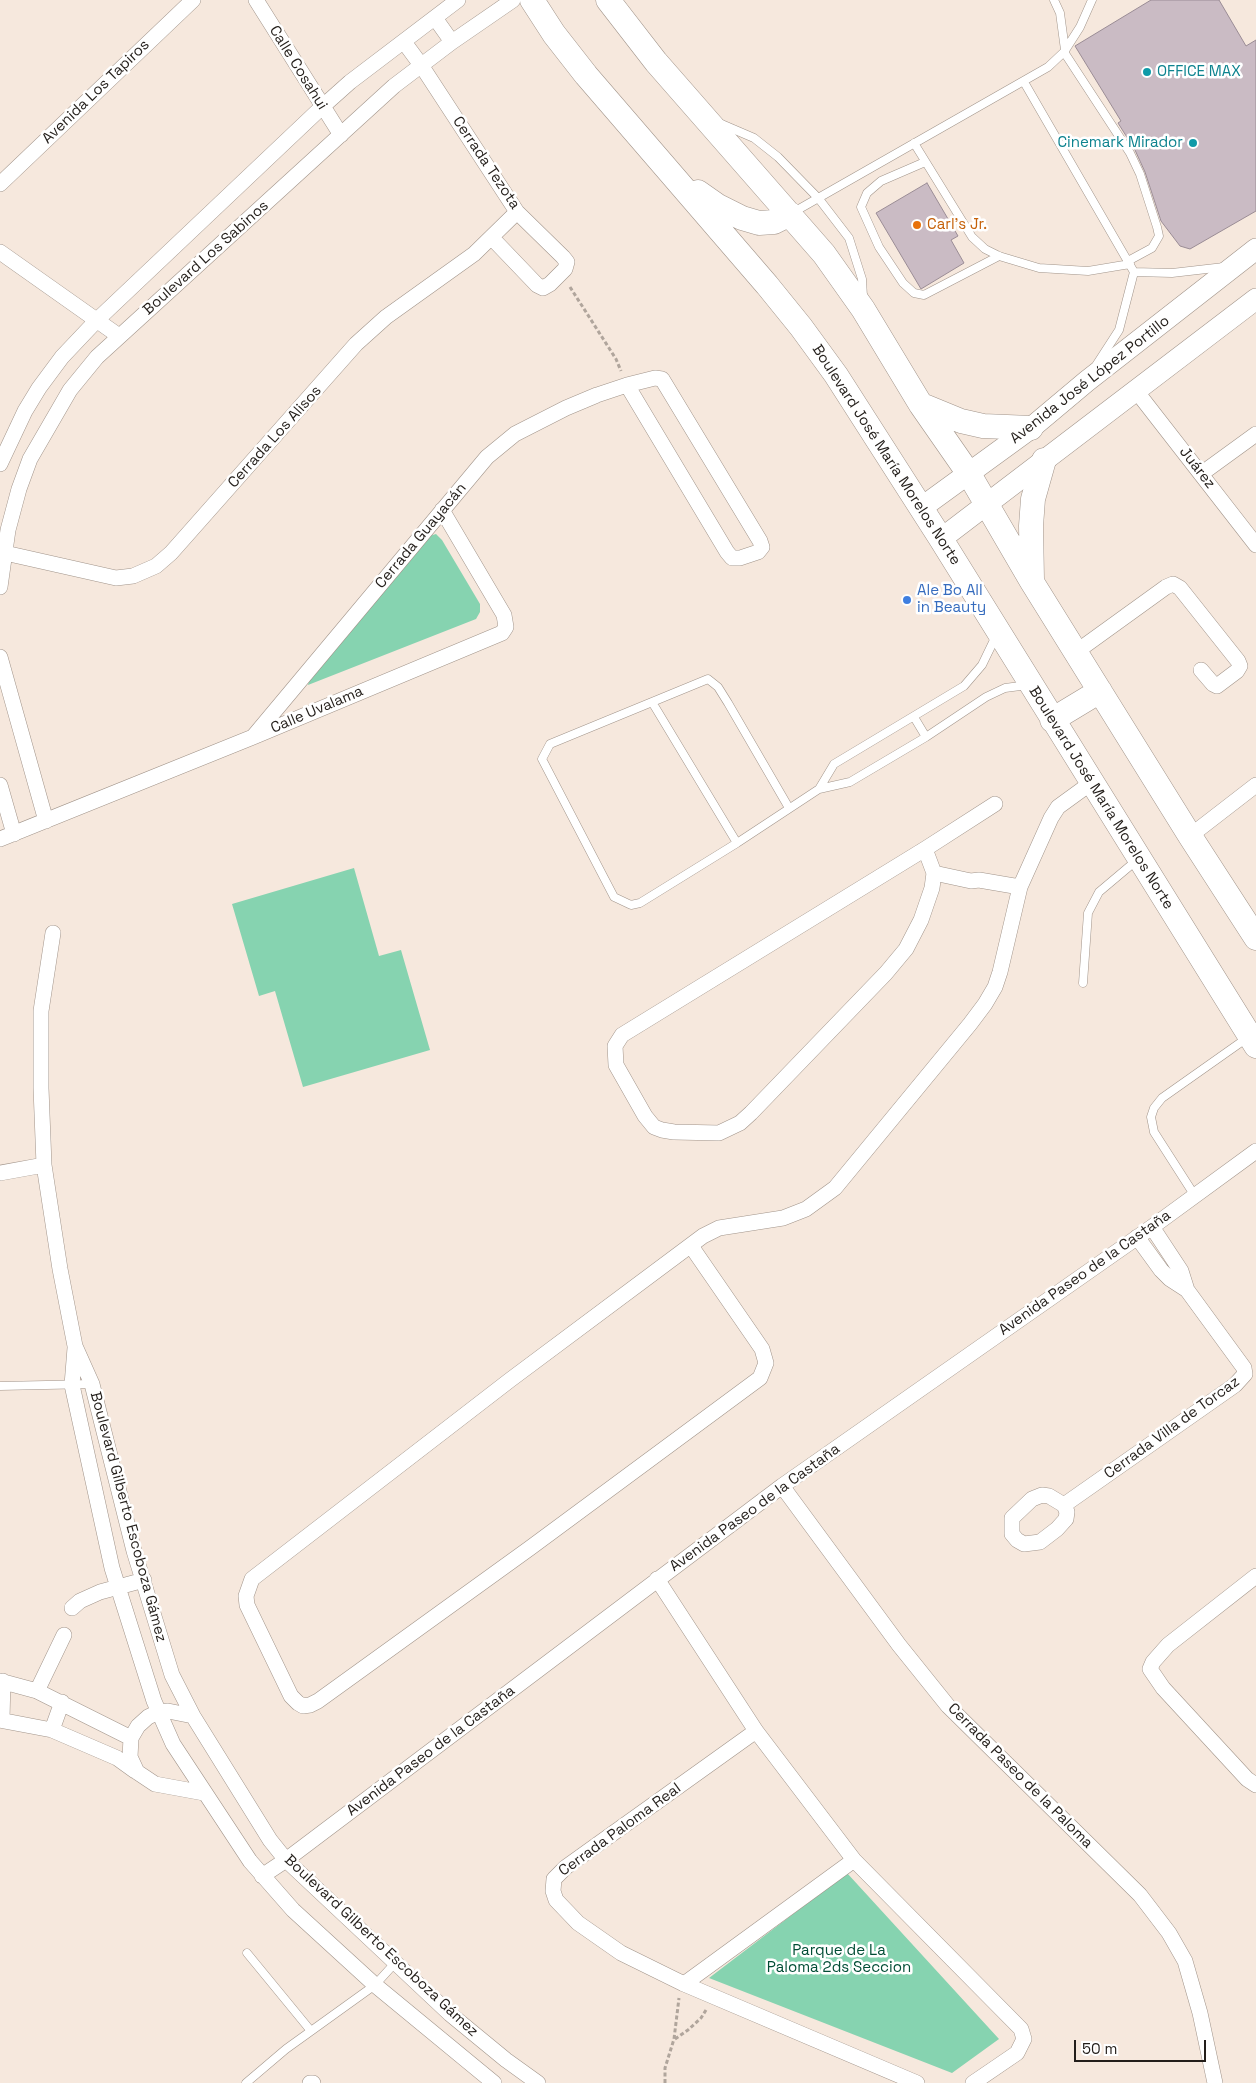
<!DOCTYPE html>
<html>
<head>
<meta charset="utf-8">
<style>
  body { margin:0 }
  #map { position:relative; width:1256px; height:2083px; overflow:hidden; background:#f6e8dd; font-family:"Space Grotesk",sans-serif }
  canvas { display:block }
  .scale { position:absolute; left:1074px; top:2040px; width:132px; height:22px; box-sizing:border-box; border:2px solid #231e1a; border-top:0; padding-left:6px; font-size:15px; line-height:18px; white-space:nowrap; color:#231e1a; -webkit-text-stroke:4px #fff; paint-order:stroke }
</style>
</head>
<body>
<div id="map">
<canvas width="1256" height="2083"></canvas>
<div class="scale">50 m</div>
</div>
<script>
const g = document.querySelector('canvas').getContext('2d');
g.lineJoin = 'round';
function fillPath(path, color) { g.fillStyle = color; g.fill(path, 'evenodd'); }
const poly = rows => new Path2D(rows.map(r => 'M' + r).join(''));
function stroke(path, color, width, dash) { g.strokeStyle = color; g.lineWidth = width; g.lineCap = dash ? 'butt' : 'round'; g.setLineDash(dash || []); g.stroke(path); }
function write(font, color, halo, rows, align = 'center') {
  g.font = font + ' "Space Grotesk",sans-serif'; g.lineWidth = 5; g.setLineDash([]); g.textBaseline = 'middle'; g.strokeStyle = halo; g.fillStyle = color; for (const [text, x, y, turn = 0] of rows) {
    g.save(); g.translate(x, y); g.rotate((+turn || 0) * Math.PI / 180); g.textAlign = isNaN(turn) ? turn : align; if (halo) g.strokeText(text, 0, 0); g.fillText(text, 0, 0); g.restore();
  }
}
fillPath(poly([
  [436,534,442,540,480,604,480,612,476,619,308,685,310,676,426,537],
  [354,868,379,956,401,950,430,1050,303,1087,275,991,259,996,232,904],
  [847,1873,999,2039,952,2073,709,1978]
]), '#86d3b0');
const building = poly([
  [1151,0,1219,0,1246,46,1256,40,1256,211,1190,249,1180,246,1161,221,1145,172,1135,150,1118,123,1121,121,1075,46,1151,0],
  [927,183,958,236,951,240,964,263,921,289,876,213,927,183]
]);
fillPath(building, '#cabbc4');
stroke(building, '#9a8c95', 1);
const service = poly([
  [1054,0,1060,13,1065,50],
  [1064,52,1130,153,1140,174,1157,227,1159,236,1152,248,1128,261],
  [1024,82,1134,272,1119,330,1097,364],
  [719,123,754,138,778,157,819,199,849,238,862,279,863,297],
  [914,143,972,237,985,249,999,256,1039,268,1088,271,1130,264],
  [925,162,881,181,867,193,861,207,879,247,903,283,914,293,924,295,999,256],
  [792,213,1048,67,1064,52,1080,27,1092,0],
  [1134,272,1172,273,1224,267],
  [652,702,737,843],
  [914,717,926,737],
  [819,789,834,764,964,686,982,665,996,636],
  [789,808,728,703,718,687,708,679,550,744,542,759,614,897,631,905,640,903,737,843,819,789,850,782,926,737,986,697,1005,688,1028,685],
  [1083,983,1088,913,1099,892,1137,860],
  [1195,1196,1154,1132,1151,1117,1154,1108,1162,1098,1247,1038],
  [0,1386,92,1384],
  [247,1953,311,2031],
  [246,2083,286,2049,375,1985,395,1963]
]);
const minor = poly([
  [256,0,341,135],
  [435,18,452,42],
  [404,42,421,65,517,212,563,257,567,262,565,269,550,284,543,288,537,285,492,238],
  [0,184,193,0],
  [0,252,119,336],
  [1137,392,1256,545],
  [0,464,25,411,39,388,62,357,97,320,322,107,350,82,458,0],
  [1201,474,1256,434],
  [5,553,116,578,133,576,156,566,171,553,356,344,386,317,474,254,517,212],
  [0,587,8,530,19,489,30,459,70,390,97,357,394,86,452,42,513,0],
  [1076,652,1166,587,1173,584,1180,588,1238,661,1240,666,1237,671,1217,686,1213,684,1201,670],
  [0,657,46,821],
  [253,737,487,457,515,434,566,408,597,395,627,385,655,378,662,379,760,541,762,547,758,552,740,558,732,558,727,552,627,385],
  [0,785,14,834],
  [1190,836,1256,785],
  [0,839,253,737,502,633,506,627,504,615,442,510],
  [925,849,934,873,932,888,921,920,906,949,886,973,751,1113,740,1123,719,1133,674,1132,662,1130,654,1127,645,1116,616,1065,615,1046,622,1035,925,849,995,804],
  [934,873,971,881,979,880,1020,887],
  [53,933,41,1011,41,1088,44,1165,60,1269,75,1346,92,1384,134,1551,172,1675,193,1716,270,1840,286,1860,450,2014,506,2060,538,2083],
  [0,1173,44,1165],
  [1137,1237,1161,1270,1170,1279,1187,1290],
  [691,1246,762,1349,766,1363,760,1378,530,1548,318,1701,310,1705,303,1706,298,1703,291,1696,247,1605,246,1596,252,1579,510,1380,703,1236,719,1228,783,1218,806,1209,835,1188,970,1024,985,1004,995,987,1000,972,1020,887,1051,818,1058,807,1091,783],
  [75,1348,72,1385,112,1568,154,1701,173,1744,250,1861,293,1910,375,1985,494,2083],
  [782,1486,899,1645,948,1706,1140,1895,1169,1933,1185,1961,1200,2013,1215,2083],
  [1042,1495,1049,1496,1064,1505,1067,1512,1066,1519,1057,1529,1040,1542,1024,1544,1017,1540,1012,1534,1012,1518,1032,1499,1042,1495],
  [1064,1505,1235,1385,1245,1374,1244,1368,1187,1290,1181,1271,1152,1227],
  [1256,1576,1168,1645,1153,1662,1150,1669,1163,1688,1247,1779,1256,1785],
  [657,1579,756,1731,854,1860,1021,2029,1024,2039,1017,2053,973,2083],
  [72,1608,80,1601,100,1592,144,1580],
  [0,1681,37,1691,131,1738],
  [37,1691,64,1635],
  [193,1716,168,1711,158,1712,148,1717,138,1726,131,1738,130,1757,137,1772,155,1784,204,1793],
  [2,1719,3,1681],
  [0,1720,52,1730,117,1758,135,1771],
  [52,1730,62,1702],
  [756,1731,566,1867,554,1879,553,1891,556,1900,578,1923,621,1953,684,1984,917,2083],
  [262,1876,286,1860,782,1486,1152,1227,1256,1151],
  [684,1984,854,1860],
  [310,2083,313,2083]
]);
const secondary = poly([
  [921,508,1031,428,1087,381,1256,249],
  [941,539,1256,299]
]);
const primary = poly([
  [532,0,554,34,586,75,767,285,801,327,836,375,941,539,1256,1046],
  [608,0,656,62,824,254,863,309,921,405,969,474,1032,582,1190,836,1256,938],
  [698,192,718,206,742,218,759,223,774,222,790,214],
  [922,405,961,421,983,426,1031,428],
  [1032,580,1031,526,1033,499,1044,460],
  [1052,720,1100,691]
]);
stroke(service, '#a1948a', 9);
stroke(minor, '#a1948a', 16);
stroke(secondary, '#a1948a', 22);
stroke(primary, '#a1948a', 25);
stroke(poly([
  [570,287,616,359,621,371],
  [675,2039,688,2030,701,2018,706,2010],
  [665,2083,665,2068,674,2039,679,1998]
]), '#b0a59c', 3, [4, 2.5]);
stroke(service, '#fff', 8);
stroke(minor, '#fff', 15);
stroke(secondary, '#fff', 21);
stroke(primary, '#fff', 24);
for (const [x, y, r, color] of [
  [1147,72,5,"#0f9aa8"],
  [1193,143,5,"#0f9aa8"],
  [917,225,5,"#e8710a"],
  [907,600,5,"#3f7fe0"]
]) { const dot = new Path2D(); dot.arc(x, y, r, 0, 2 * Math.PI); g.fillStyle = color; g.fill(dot); stroke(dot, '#fff', 2); }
write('15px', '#231e1a', '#fff', [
  ["Calle Cosahui",298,68,58],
  ["Avenida Los Tapiros",96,92,-44],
  ["Cerrada Tezota",486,163,56],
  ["Boulevard Los Sabinos",206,258,-42],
  ["Avenida José López Portillo",1090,380,-38],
  ["Cerrada Los Alisos",275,437,-48],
  ["Boulevard José María Morelos Norte",886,455,57],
  ["Juárez",1197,468,52],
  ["Cerrada Guayacán",421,536,-50],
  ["Calle Uvalama",317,710,-23],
  ["Boulevard José María Morelos Norte",1101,798,58],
  ["Avenida Paseo de la Castaña",1085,1273,-35],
  ["Cerrada Villa de Torcaz",1172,1428,-36],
  ["Avenida Paseo de la Castaña",755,1508,-36],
  ["Boulevard Gilberto Escoboza Gámez",128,1517,75],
  ["Avenida Paseo de la Castaña",431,1751,-37],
  ["Cerrada Paseo de la Paloma",1020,1776,45],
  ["Cerrada Paloma Real",620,1830,-36],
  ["Boulevard Gilberto Escoboza Gámez",381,1946,43]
]);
write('15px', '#0d838f', '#fff', [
  ["OFFICE MAX",1157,72],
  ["Cinemark Mirador",1183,143,"right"]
], 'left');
write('15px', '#c56008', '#fff', [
  ["Carl's Jr.",927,225]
], 'left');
write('15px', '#366cbe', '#fff', [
  ["Ale Bo All",917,591],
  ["in Beauty",917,608]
], 'left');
write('15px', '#014d35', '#fff', [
  ["Parque de La",839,1951],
  ["Paloma 2ds Seccion",839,1968]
]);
</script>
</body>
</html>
